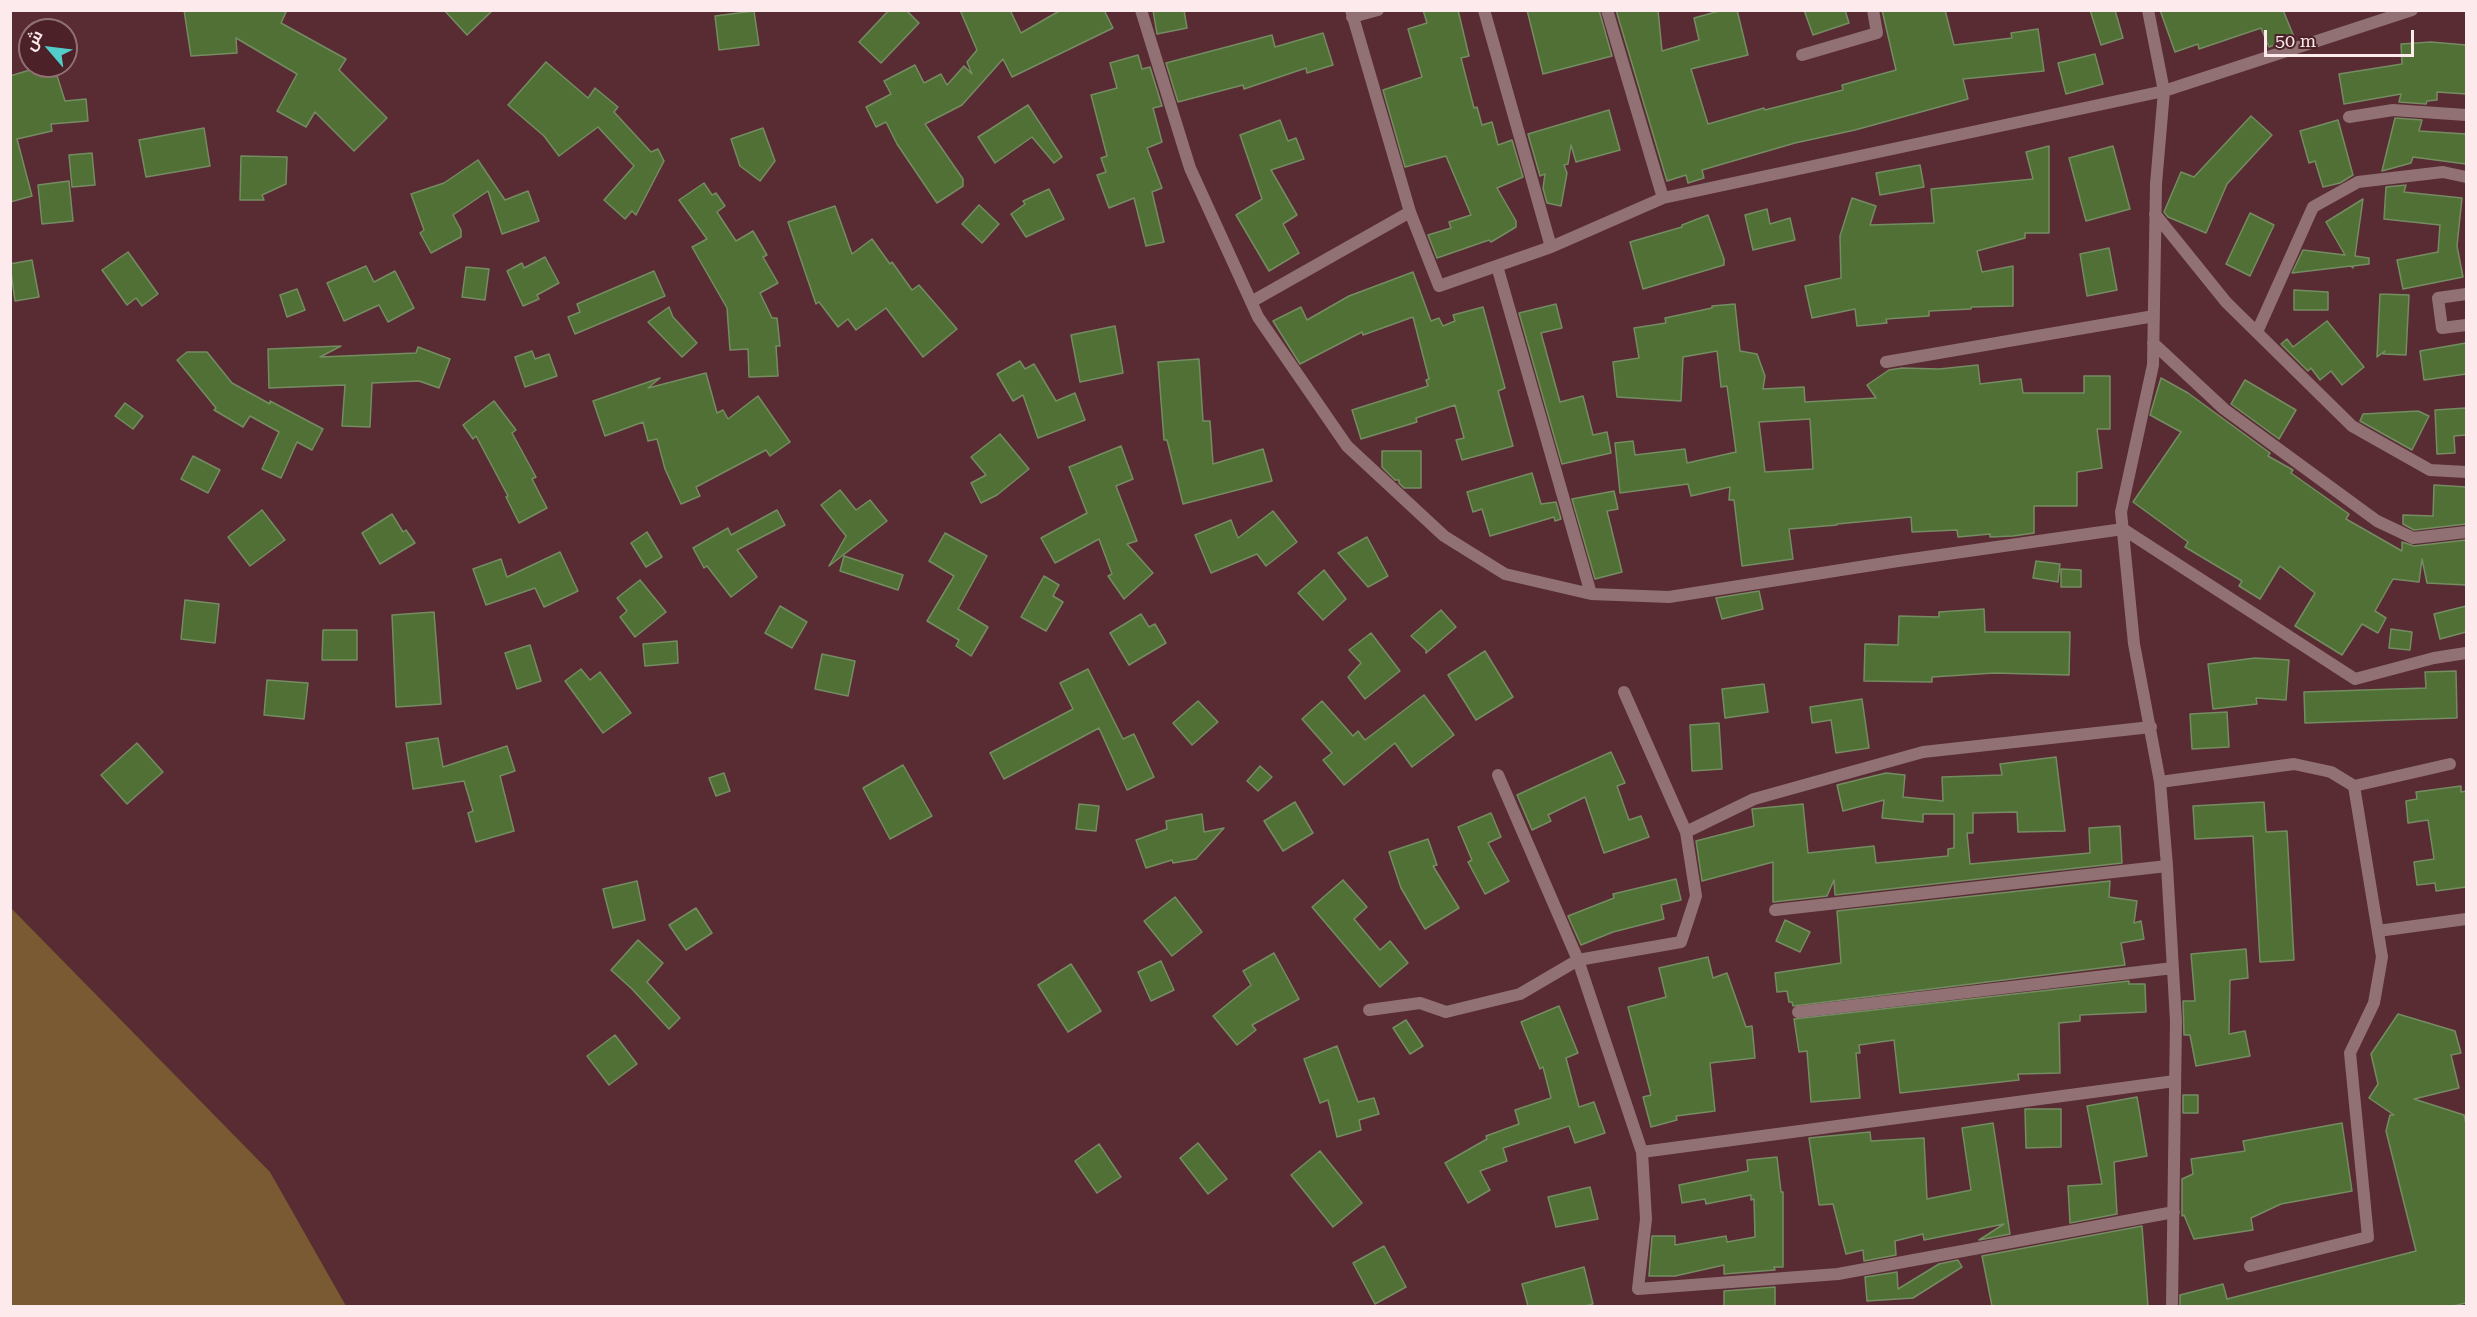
<!DOCTYPE html>
<html>
<head>
<meta charset="utf-8">
<style>
  body { margin:0 }
  #map { position:relative; width:2477px; height:1317px; overflow:hidden; background:#582c32; font-family:"Roboto Serif",Cairo,serif }
  canvas { display:block }
  .frame { position:absolute; inset:0; border:12px solid #fceaec; pointer-events:none }
  .north { position:absolute; left:18px; top:18px; width:60px; height:60px; box-sizing:border-box; background:#4c2128; border:2px solid #927176; border-radius:50%; rotate:298deg; font-size:16px; font-weight:700; line-height:24px; text-align:center; color:#fceaec }
  .north::after { content:''; display:block; margin:auto; width:21px; height:27px; background:#53cdc9; clip-path:polygon(50% 0,100% 100%,50% 72%,0 100%) }
  .scale { position:absolute; left:2264px; top:30px; width:150px; height:27px; box-sizing:border-box; border:3px solid #fceaec; border-top:0; padding-left:8px; font-size:18px; line-height:21px; white-space:nowrap; color:#fceaec; -webkit-text-stroke:4px #4c2128; paint-order:stroke }
</style>
</head>
<body>
<div id="map">
<canvas width="2477" height="1317"></canvas>
<div class="frame"></div>
<div class="north">ش</div>
<div class="scale">50 m</div>
</div>
<script>
const g = document.querySelector('canvas').getContext('2d');
g.lineJoin = 'round';
function fillPath(path, color) { g.fillStyle = color; g.fill(path, 'evenodd'); }
const poly = rows => new Path2D(rows.map(r => 'M' + r).join(''));
function stroke(path, color, width, dash) { g.strokeStyle = color; g.lineWidth = width; g.lineCap = dash ? 'butt' : 'round'; g.setLineDash(dash || []); g.stroke(path); }
fillPath(poly([
  [11,908,270,1172,346,1306,11,1306]
]), '#795a32');
const building = poly([
  [184,10,287,10,281,23,346,59,339,70,387,118,354,151,315,112,306,127,277,111,297,74,236,38,237,53,191,56,184,10],
  [444,10,493,10,467,35,444,10],
  [889,10,906,10,919,23,881,63,859,42,889,10],
  [960,10,1010,10,1021,33,1061,10,1104,10,1113,28,1012,77,1003,59,962,105,925,124,963,179,963,186,937,203,897,144,886,122,876,127,866,107,891,94,884,81,915,65,924,83,941,74,947,85,964,66,972,74,967,62,977,50,960,10],
  [1153,10,1184,10,1187,28,1157,34,1153,10],
  [1423,10,1458,10,1469,56,1461,58,1474,108,1477,107,1482,125,1492,122,1498,145,1512,140,1523,177,1497,188,1516,221,1516,227,1491,242,1489,240,1437,258,1428,235,1451,228,1449,222,1471,215,1446,156,1405,167,1383,90,1422,77,1408,29,1427,23,1423,10],
  [1527,10,1599,10,1612,56,1543,74,1527,10],
  [1616,10,1658,10,1662,51,1699,40,1694,18,1723,10,1737,10,1748,55,1691,69,1708,124,1764,108,1765,110,1843,90,1842,85,1896,70,1882,10,1945,10,1954,45,2012,38,2011,33,2038,29,2044,71,1963,79,1968,99,1855,130,1795,143,1702,170,1704,178,1688,183,1686,175,1667,181,1616,10],
  [1804,10,1845,10,1849,23,1813,35,1804,10],
  [2090,10,2115,10,2123,38,2101,45,2090,10],
  [2160,10,2283,10,2294,37,2269,47,2261,28,2199,49,2198,44,2175,52,2160,10],
  [754,11,759,45,719,50,715,16,754,11],
  [1323,33,1333,65,1307,73,1306,68,1244,89,1243,85,1178,102,1166,63,1272,35,1275,47,1323,33],
  [2431,42,2466,45,2466,94,2437,92,2437,100,2427,101,2426,104,2399,102,2401,94,2344,104,2339,74,2402,64,2401,44,2431,42],
  [2095,54,2103,84,2066,94,2058,63,2095,54],
  [1138,55,1142,69,1150,67,1162,106,1153,108,1162,142,1147,148,1162,188,1152,192,1164,242,1146,246,1134,198,1109,208,1097,175,1106,172,1101,158,1107,156,1091,95,1117,88,1110,63,1138,55],
  [546,62,588,98,595,88,618,107,614,112,651,152,658,149,664,161,636,215,632,211,625,219,604,200,634,166,598,127,559,156,544,136,508,105,546,62],
  [43,66,54,66,65,101,86,99,88,121,51,124,52,131,17,139,32,196,10,202,10,76,43,66],
  [1028,105,1062,157,1054,163,1032,137,995,163,978,137,1028,105],
  [1609,110,1620,150,1576,162,1571,145,1568,164,1564,165,1567,173,1561,206,1547,203,1543,188,1545,174,1540,176,1528,134,1609,110],
  [2251,116,2272,135,2227,184,2206,233,2168,217,2164,212,2181,172,2194,177,2251,116],
  [2395,118,2422,120,2419,131,2466,134,2466,164,2413,157,2411,163,2382,171,2395,118],
  [1280,120,1288,141,1296,138,1304,159,1271,170,1297,215,1283,224,1299,253,1269,271,1236,215,1262,199,1240,135,1280,120],
  [2338,120,2353,175,2340,183,2323,187,2315,161,2309,163,2300,131,2338,120],
  [204,128,210,166,146,177,139,140,204,128],
  [763,128,775,161,760,181,740,166,731,139,763,128],
  [2049,146,2049,233,2025,233,2025,238,1977,251,1982,272,2013,266,2013,306,1971,307,1971,309,1929,311,1929,316,1886,319,1887,323,1857,326,1855,309,1812,318,1805,286,1841,278,1840,236,1852,198,1876,206,1870,225,1934,223,1931,189,2033,179,2026,152,2049,146],
  [2113,146,2130,209,2086,221,2069,158,2113,146],
  [92,153,95,185,72,187,69,155,92,153],
  [241,156,287,157,286,184,262,195,264,200,240,200,241,156],
  [478,160,505,200,528,191,539,221,502,234,488,191,453,215,461,230,461,237,431,253,420,233,424,230,411,194,444,183,478,160],
  [1920,165,1924,187,1880,195,1876,173,1920,165],
  [69,181,73,221,42,224,38,185,69,181],
  [704,183,712,195,716,193,725,206,717,212,736,241,753,231,767,255,763,257,778,283,760,293,772,318,777,318,780,346,776,346,778,376,749,377,748,349,730,350,727,308,692,247,707,239,679,200,704,183],
  [2406,185,2404,192,2462,198,2457,246,2463,277,2403,289,2397,260,2438,252,2440,225,2384,219,2386,187,2406,185],
  [1049,189,1064,219,1026,237,1011,214,1025,204,1023,201,1049,189],
  [2363,199,2355,256,2369,258,2369,264,2353,266,2353,268,2351,266,2292,273,2303,250,2345,255,2326,222,2363,199],
  [979,205,999,224,982,243,962,224,979,205],
  [835,206,852,254,872,239,890,264,892,262,912,290,919,285,957,329,923,357,886,308,856,330,848,319,838,327,819,302,816,304,788,222,835,206],
  [1767,209,1770,224,1790,218,1795,240,1753,250,1745,215,1767,209],
  [2250,213,2274,225,2250,276,2226,264,2250,213],
  [1708,215,1724,259,1724,265,1643,289,1630,242,1682,227,1682,225,1708,215],
  [2109,248,2117,290,2087,296,2080,254,2109,248],
  [128,252,158,294,142,306,136,298,127,305,102,270,128,252],
  [545,257,559,283,537,295,539,299,523,306,507,271,522,263,524,268,545,257],
  [32,260,39,297,15,301,10,264,32,260],
  [366,266,374,282,395,271,414,308,388,322,379,305,344,321,327,283,366,266],
  [466,267,489,269,485,300,462,297,466,267],
  [654,271,665,296,575,334,568,317,580,312,577,304,654,271],
  [1413,272,1431,321,1439,318,1443,326,1455,321,1453,315,1483,307,1505,388,1498,391,1513,446,1462,460,1456,440,1464,438,1455,405,1416,418,1417,422,1361,439,1352,410,1428,386,1426,380,1429,379,1413,317,1363,335,1362,332,1300,364,1273,321,1301,307,1307,320,1349,296,1413,272],
  [297,289,305,310,287,317,280,295,297,289],
  [2294,290,2328,292,2328,310,2294,310,2294,290],
  [2380,294,2409,295,2406,355,2383,354,2385,351,2377,357,2380,294],
  [1556,304,1562,328,1541,333,1560,402,1583,396,1593,435,1607,432,1611,453,1562,464,1519,313,1556,304],
  [1735,304,1740,351,1757,354,1765,376,1763,389,1804,387,1805,402,1876,398,1867,385,1889,370,1902,368,1939,369,1978,365,1980,384,2021,379,2023,393,2084,393,2084,376,2110,376,2110,429,2097,429,2102,468,2077,472,2077,506,2034,506,2034,533,2013,536,1990,537,1990,534,1958,537,1957,530,1912,532,1911,517,1837,524,1837,525,1789,529,1793,559,1742,566,1734,500,1729,500,1730,487,1691,496,1688,484,1620,493,1615,443,1633,441,1635,455,1685,449,1687,463,1736,452,1727,386,1721,387,1717,351,1683,357,1681,401,1617,397,1613,362,1639,358,1634,328,1666,323,1665,318,1712,308,1712,306,1735,304],
  [1810,419,1813,469,1765,472,1759,422,1810,419],
  [669,307,673,317,697,343,682,357,648,322,669,307],
  [2327,321,2364,367,2342,385,2331,371,2320,380,2311,368,2308,371,2281,344,2287,339,2293,347,2327,321],
  [1115,326,1123,373,1080,382,1071,335,1115,326],
  [2466,343,2466,374,2424,380,2420,351,2466,343],
  [341,346,320,357,416,353,418,347,450,359,439,388,419,381,372,383,370,427,342,426,345,385,269,388,268,349,341,346],
  [532,351,535,359,549,354,557,376,525,387,515,357,532,351],
  [187,352,207,352,232,383,270,404,270,401,323,429,312,450,297,442,281,478,262,469,279,432,250,416,243,427,214,410,216,408,177,360,187,352],
  [1199,359,1203,421,1210,421,1213,464,1263,449,1272,481,1183,504,1167,440,1164,440,1158,362,1199,359],
  [1020,361,1025,369,1034,364,1056,401,1075,393,1085,420,1038,438,1023,395,1013,401,997,374,1020,361],
  [706,373,717,413,723,410,728,419,758,396,790,442,770,456,766,450,696,487,700,496,681,504,665,469,657,439,648,441,643,422,605,436,593,401,660,378,648,388,706,373],
  [2161,378,2188,393,2270,453,2268,456,2293,470,2291,473,2349,514,2346,519,2402,551,2402,542,2414,546,2466,540,2466,585,2427,583,2422,559,2419,582,2393,579,2375,611,2386,618,2378,633,2362,624,2342,655,2295,626,2315,593,2280,566,2260,599,2239,586,2242,581,2185,547,2188,542,2133,502,2181,432,2150,415,2161,378],
  [2245,380,2296,410,2279,439,2231,404,2245,380],
  [494,401,516,430,512,433,536,477,532,479,547,508,519,523,506,497,508,496,476,436,473,439,463,425,494,401],
  [125,403,143,416,133,429,115,416,125,403],
  [2466,408,2466,435,2454,436,2455,453,2437,454,2435,410,2466,408],
  [2418,411,2429,416,2412,450,2360,421,2363,414,2418,411],
  [1000,434,1029,469,997,495,981,503,971,483,986,475,971,457,1000,434],
  [1121,446,1133,479,1116,486,1137,541,1127,544,1153,573,1124,599,1108,576,1112,574,1099,539,1055,563,1041,538,1087,513,1069,467,1121,446],
  [1382,451,1421,451,1421,488,1404,488,1399,483,1399,480,1395,480,1382,467,1382,451],
  [193,456,220,470,208,493,181,479,193,456],
  [1532,473,1541,504,1556,502,1561,519,1555,521,1554,517,1490,536,1482,509,1473,512,1467,492,1532,473],
  [2434,485,2466,487,2466,524,2414,530,2403,524,2403,515,2433,516,2434,485],
  [840,490,856,510,870,500,887,521,829,566,846,536,821,505,840,490],
  [1614,491,1618,509,1607,511,1622,572,1595,579,1572,499,1614,491],
  [262,510,285,540,250,566,228,537,262,510],
  [777,510,785,525,737,550,757,577,731,597,707,566,704,568,693,548,728,528,731,535,777,510],
  [1273,511,1297,542,1266,566,1257,554,1211,573,1195,535,1231,520,1238,538,1273,511],
  [392,514,403,532,406,530,415,543,380,564,362,533,392,514],
  [647,532,662,557,646,567,631,543,647,532],
  [945,533,987,556,958,609,988,627,971,656,956,646,959,640,927,621,954,576,929,561,945,533],
  [1367,537,1388,576,1368,587,1338,553,1367,537],
  [560,552,578,591,544,607,535,588,486,605,473,569,501,559,507,577,560,552],
  [844,556,903,575,898,590,840,571,844,556],
  [2036,561,2060,564,2058,582,2033,578,2036,561],
  [2061,569,2081,570,2081,587,2061,587,2061,569],
  [1324,570,1346,599,1323,620,1298,593,1324,570],
  [1044,576,1059,585,1053,596,1063,602,1046,631,1021,617,1044,576],
  [640,580,666,612,635,637,620,617,627,611,617,598,640,580],
  [1759,591,1763,609,1722,619,1716,598,1759,591],
  [185,600,219,604,215,643,181,639,185,600],
  [780,606,807,622,792,648,765,633,780,606],
  [2466,606,2466,632,2440,639,2434,614,2466,606],
  [1984,609,1985,632,2070,632,2069,675,1994,673,1932,677,1932,682,1864,681,1865,644,1898,645,1899,616,1939,617,1939,612,1984,609],
  [1441,610,1456,627,1426,653,1426,650,1411,636,1441,610],
  [434,612,441,704,396,707,392,615,434,612],
  [1141,614,1149,627,1155,624,1166,643,1129,665,1110,633,1141,614],
  [2391,629,2412,632,2410,650,2389,648,2391,629],
  [323,630,357,630,357,660,322,660,323,630],
  [1371,633,1400,671,1365,699,1348,677,1361,663,1349,650,1371,633],
  [677,641,678,663,645,666,643,644,677,641],
  [530,645,541,681,517,689,505,653,530,645],
  [1485,651,1513,697,1476,720,1448,675,1485,651],
  [822,654,855,661,848,696,815,689,822,654],
  [2255,658,2289,660,2286,700,2256,698,2257,704,2213,709,2208,664,2255,658],
  [581,669,590,680,600,672,631,713,603,733,565,681,581,669],
  [1088,669,1123,739,1134,734,1154,777,1127,790,1099,728,1004,779,990,753,1073,709,1060,683,1088,669],
  [2456,671,2457,718,2305,723,2304,692,2426,688,2425,672,2456,671],
  [267,680,308,683,304,719,264,715,267,680],
  [1764,684,1768,712,1725,718,1722,689,1764,684],
  [1424,695,1454,735,1412,767,1395,743,1344,785,1323,760,1332,753,1302,719,1322,701,1353,736,1358,731,1365,740,1424,695],
  [1862,699,1869,748,1836,753,1831,720,1812,723,1810,707,1862,699],
  [1198,701,1218,722,1192,745,1173,723,1198,701],
  [2227,712,2229,747,2192,749,2190,714,2227,712],
  [1719,723,1722,769,1692,771,1690,725,1719,723],
  [438,738,443,767,507,746,515,771,500,776,514,831,476,842,468,813,473,811,464,781,413,789,406,743,438,738],
  [137,743,163,772,127,804,101,775,137,743],
  [1611,752,1625,783,1617,786,1629,820,1641,816,1649,837,1604,853,1585,797,1548,815,1551,821,1532,830,1517,795,1611,752],
  [2056,757,2065,831,2018,832,2017,812,1973,813,1973,833,1967,833,1970,864,2090,853,2089,828,2120,826,2122,863,1835,895,1834,880,1827,896,1773,902,1773,862,1702,881,1696,841,1754,826,1752,809,1803,804,1808,853,1874,846,1876,863,1948,856,1948,849,1954,848,1954,814,1923,814,1923,822,1882,818,1884,800,1843,811,1837,785,1886,773,1905,775,1903,797,1943,801,1942,777,2002,775,2000,764,2056,757],
  [903,765,932,816,890,839,863,788,903,765],
  [1260,766,1272,777,1258,791,1247,781,1260,766],
  [724,773,730,791,716,796,709,778,724,773],
  [2461,786,2461,792,2466,791,2466,887,2436,891,2435,883,2417,885,2414,862,2434,859,2428,820,2408,823,2406,801,2417,799,2416,792,2461,786],
  [1295,802,1313,833,1283,851,1264,821,1295,802],
  [2264,802,2266,832,2287,831,2294,960,2260,962,2253,836,2195,839,2193,806,2264,802],
  [1079,804,1099,806,1096,831,1076,829,1079,804],
  [1491,813,1501,837,1488,843,1509,881,1485,894,1468,862,1472,860,1458,827,1491,813],
  [1202,814,1204,832,1224,828,1196,859,1173,863,1172,860,1146,868,1136,840,1167,829,1166,821,1202,814],
  [1428,839,1437,865,1433,866,1459,908,1425,929,1401,888,1389,852,1428,839],
  [1676,879,1681,900,1661,905,1664,919,1613,932,1581,945,1568,916,1614,898,1613,894,1676,879],
  [1343,880,1367,907,1354,919,1380,950,1390,941,1408,963,1380,987,1312,907,1343,880],
  [637,881,645,920,613,928,603,889,637,881],
  [2110,881,2109,897,2137,901,2134,923,2141,921,2144,939,2121,943,2125,965,1793,1006,1792,1002,1789,1002,1787,991,1777,992,1775,973,1841,963,1837,911,2110,881],
  [1175,897,1202,932,1172,956,1144,921,1175,897],
  [696,908,712,933,686,950,669,925,696,908],
  [1785,920,1810,932,1800,952,1776,941,1785,920],
  [638,940,663,963,647,982,680,1018,669,1029,632,989,611,970,638,940],
  [2246,949,2248,978,2230,980,2229,1034,2245,1031,2250,1056,2196,1066,2190,1035,2184,1035,2183,1001,2195,1001,2191,954,2246,949],
  [1274,953,1299,999,1252,1025,1256,1030,1237,1045,1213,1016,1251,985,1243,971,1274,953],
  [1708,957,1713,978,1727,973,1746,1027,1752,1026,1755,1058,1710,1063,1715,1111,1676,1116,1677,1120,1651,1127,1643,1097,1651,1095,1628,1007,1666,997,1659,968,1708,957],
  [1161,961,1174,990,1151,1001,1138,972,1161,961],
  [1071,964,1101,1011,1068,1032,1038,985,1071,964],
  [2129,981,2129,984,2145,984,2146,1012,2080,1015,2080,1021,2059,1023,2060,1073,2018,1074,2019,1080,1900,1093,1894,1040,1859,1045,1860,1053,1856,1053,1860,1098,1811,1102,1807,1051,1799,1052,1794,1019,2129,981],
  [1559,1006,1578,1053,1566,1058,1579,1107,1594,1102,1605,1133,1575,1143,1569,1126,1503,1148,1507,1161,1480,1171,1490,1190,1468,1203,1445,1163,1487,1139,1486,1136,1519,1124,1515,1110,1551,1098,1543,1067,1540,1069,1521,1022,1559,1006],
  [2398,1014,2455,1031,2461,1053,2451,1055,2459,1088,2414,1099,2464,1115,2466,1124,2466,1303,2453,1306,2180,1306,2180,1295,2223,1284,2227,1299,2416,1251,2386,1131,2390,1115,2394,1115,2369,1098,2378,1084,2371,1054,2398,1014],
  [1406,1020,1423,1046,1410,1054,1393,1028,1406,1020],
  [615,1035,637,1064,609,1085,587,1056,615,1035],
  [1337,1046,1358,1102,1374,1098,1379,1114,1359,1120,1361,1130,1337,1137,1328,1100,1320,1103,1304,1059,1337,1046],
  [2183,1095,2198,1095,2198,1113,2183,1113,2183,1095],
  [2137,1097,2147,1156,2114,1162,2117,1214,2070,1223,2068,1186,2102,1184,2087,1106,2137,1097],
  [2025,1109,2061,1109,2061,1147,2026,1148,2025,1109],
  [1993,1123,2010,1234,1979,1240,2004,1224,1924,1240,1923,1234,1895,1241,1896,1255,1864,1261,1863,1250,1846,1254,1833,1204,1819,1205,1809,1138,1870,1132,1871,1141,1924,1138,1927,1199,1971,1190,1962,1128,1993,1123],
  [2342,1123,2352,1191,2281,1204,2251,1218,2253,1230,2194,1239,2184,1215,2182,1216,2182,1179,2193,1174,2191,1159,2245,1151,2243,1141,2342,1123],
  [1198,1143,1227,1179,1208,1194,1180,1158,1198,1143],
  [1099,1144,1121,1177,1097,1193,1075,1161,1099,1144],
  [1320,1151,1362,1203,1333,1227,1291,1175,1320,1151],
  [1777,1157,1781,1192,1783,1192,1783,1267,1774,1267,1775,1270,1724,1274,1724,1265,1675,1276,1649,1276,1652,1236,1675,1236,1675,1245,1726,1236,1727,1242,1755,1237,1754,1199,1751,1200,1751,1195,1706,1204,1705,1199,1682,1203,1679,1185,1748,1171,1747,1160,1777,1157],
  [1590,1187,1598,1219,1556,1227,1548,1197,1590,1187],
  [2142,1226,2148,1306,1992,1306,1982,1256,2142,1226],
  [1384,1246,1406,1287,1375,1304,1353,1263,1384,1246],
  [1958,1260,1962,1267,1913,1298,1867,1301,1865,1277,1897,1272,1898,1289,1939,1264,1958,1260],
  [1584,1267,1593,1304,1584,1306,1528,1306,1522,1284,1584,1267],
  [1775,1287,1775,1306,1724,1306,1724,1291,1775,1287]
]);
fillPath(building, '#517036');
stroke(building, '#758c63', 1.5);
stroke(poly([
  [1141,10,1190,168,1258,317,1347,446,1444,536,1505,574,1591,594,1669,597,1898,561,2123,529,2355,679,2434,658,2466,653],
  [1351,10,1410,212,1439,286,1551,247,1663,198,2164,91,2412,10],
  [1484,10,1551,247],
  [1607,10,1663,198],
  [2148,10,2164,91,2156,184,2153,365,2121,512,2134,644,2160,782,2167,866,2176,1021,2172,1306],
  [1352,17,1378,10],
  [1802,55,1877,33,1873,10],
  [2349,117,2393,110,2466,115],
  [2155,214,2226,302,2352,426,2430,470,2466,472],
  [1497,266,1591,594],
  [2466,294,2438,298,2442,328,2466,325],
  [1251,302,1410,212],
  [2257,332,2313,207,2358,182,2443,172,2466,177],
  [2153,343,2224,409,2377,521,2413,538,2466,532],
  [1886,362,2154,316],
  [1498,775,1578,960,1642,1152,1646,1219,1638,1289,1838,1274,2174,1212],
  [2160,782,2294,764,2331,772,2354,786,2382,957,2374,1003,2350,1053,2368,1237,2250,1266],
  [2354,786,2450,764],
  [1686,832,1754,799,1923,752,2151,727],
  [1775,910,2167,866],
  [2378,931,2466,919],
  [1369,1010,1420,1003,1446,1012,1520,994,1578,960,1681,942,1696,896,1686,832,1624,692],
  [1798,1012,2173,968],
  [1642,1152,2175,1081]
]), '#917174', 12);
</script>
</body>
</html>
